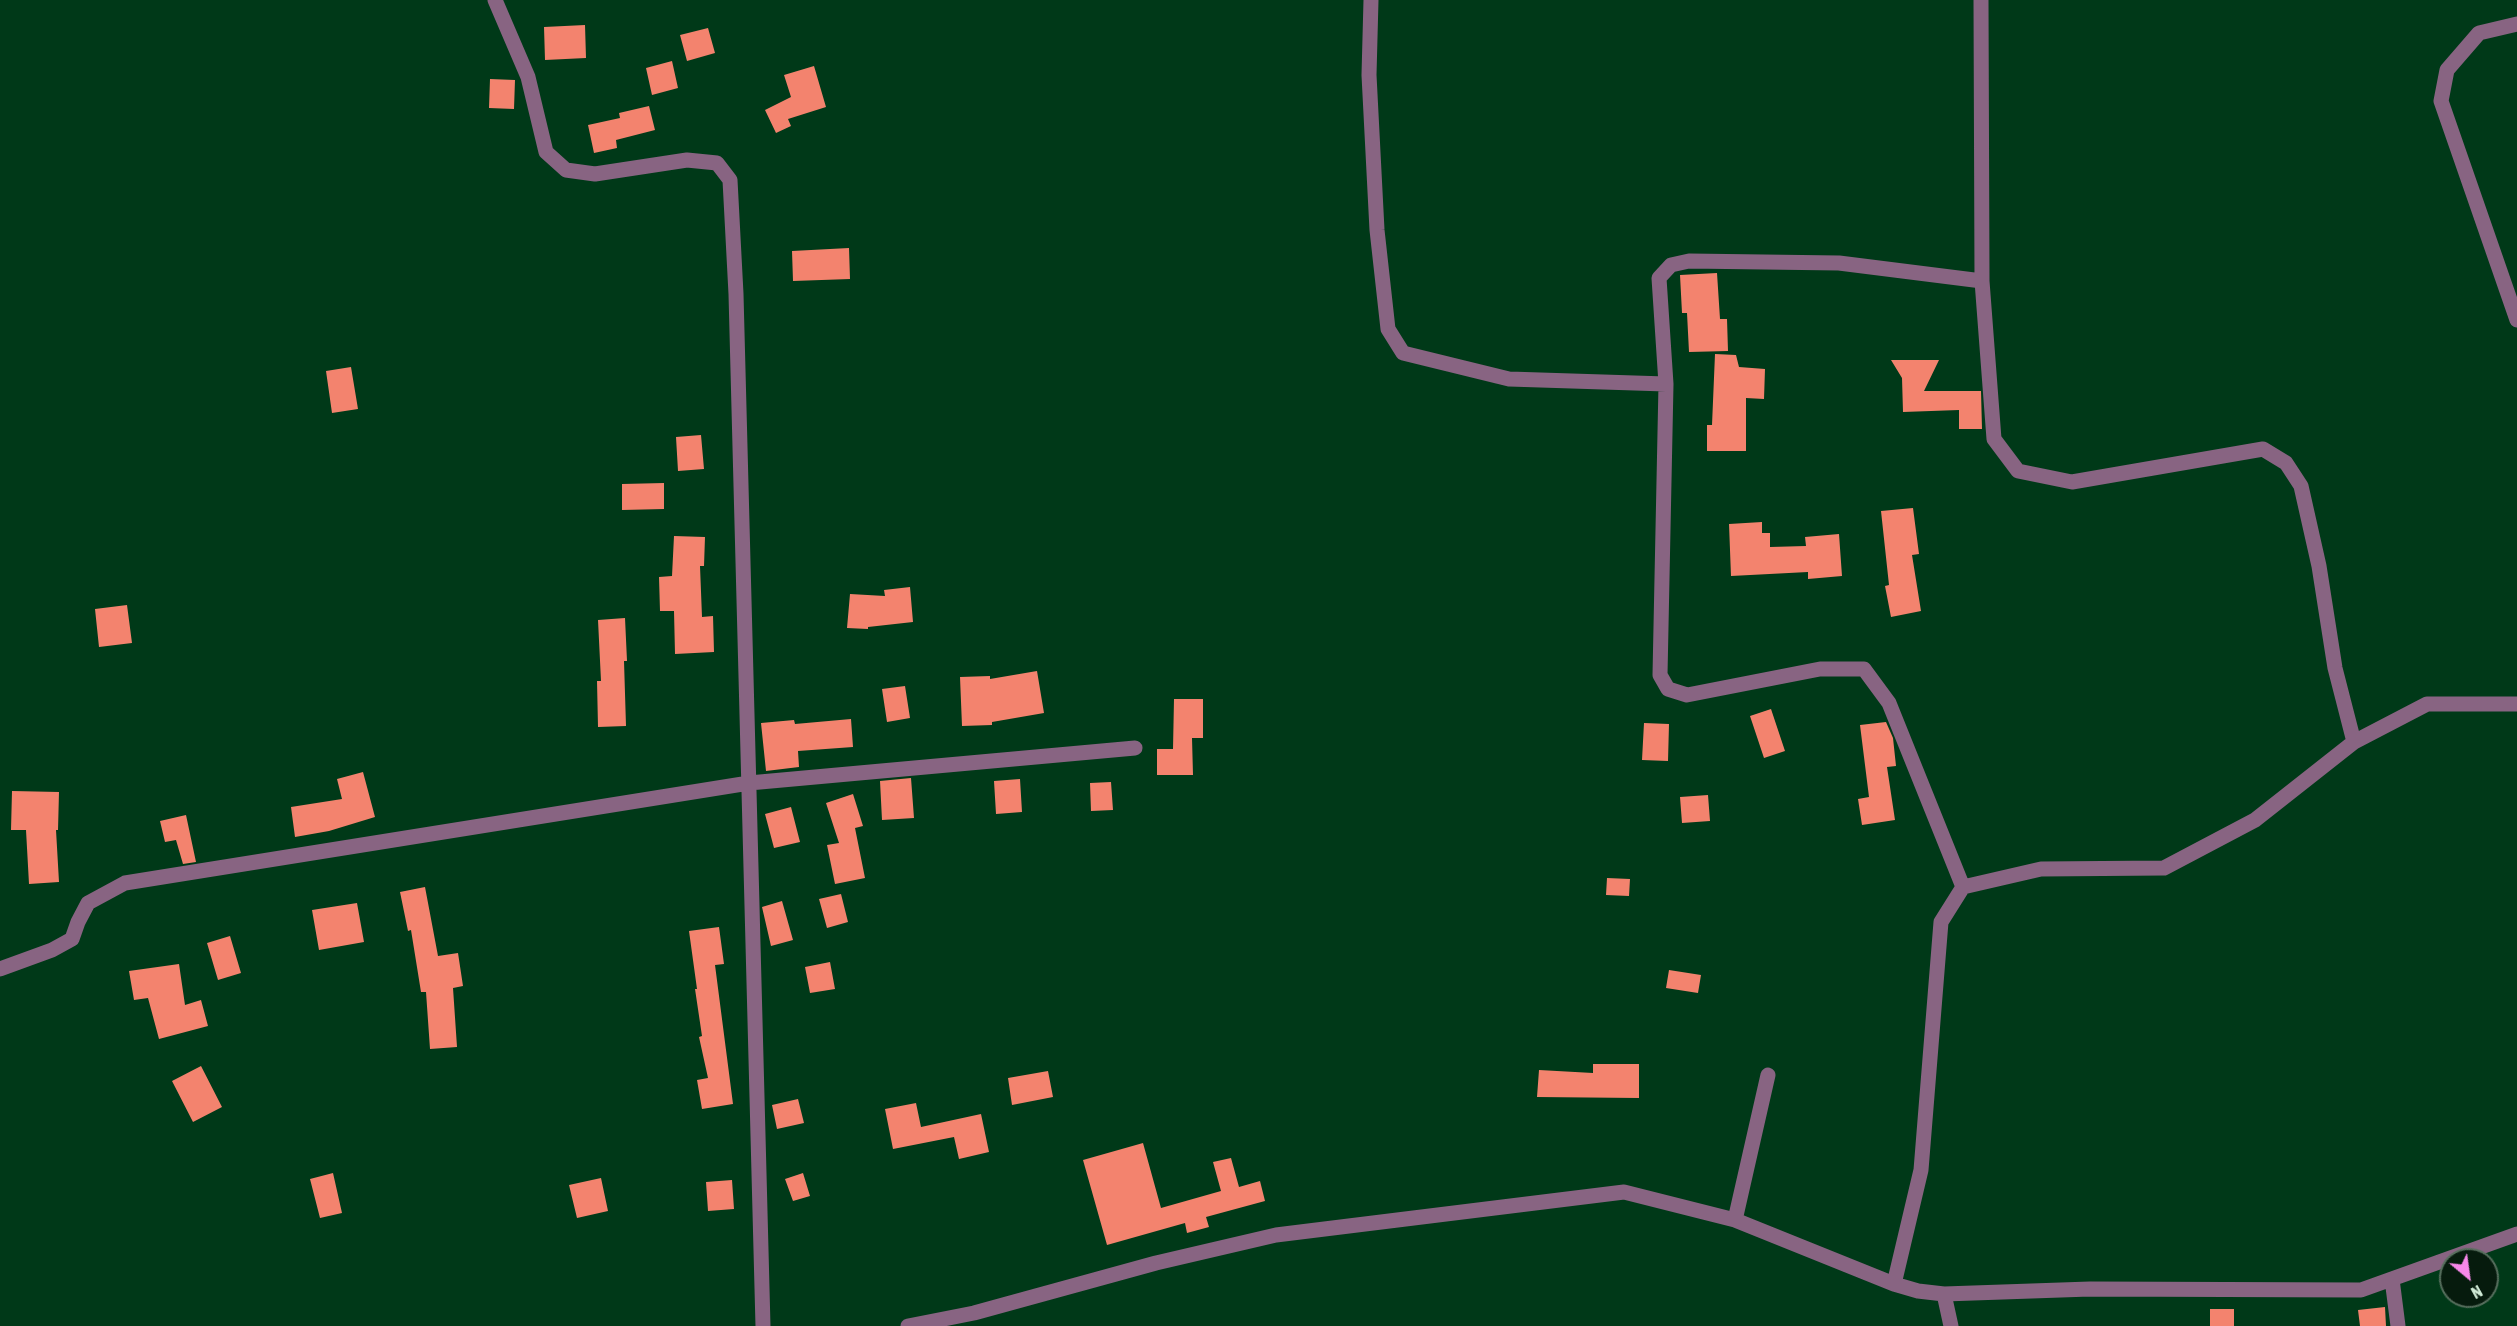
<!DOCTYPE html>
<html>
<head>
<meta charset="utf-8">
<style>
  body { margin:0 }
  #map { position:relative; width:2517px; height:1326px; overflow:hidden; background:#003918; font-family:"Asap Condensed",sans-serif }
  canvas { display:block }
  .north { position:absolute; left:2439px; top:1248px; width:60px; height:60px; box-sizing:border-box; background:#061b0d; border:2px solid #576e5d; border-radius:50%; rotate:151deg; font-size:16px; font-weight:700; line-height:24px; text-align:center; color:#d0ebd6 }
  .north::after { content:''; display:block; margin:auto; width:21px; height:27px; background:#f888ea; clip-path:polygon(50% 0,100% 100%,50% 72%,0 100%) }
</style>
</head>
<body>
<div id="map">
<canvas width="2517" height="1326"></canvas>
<div class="north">N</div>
</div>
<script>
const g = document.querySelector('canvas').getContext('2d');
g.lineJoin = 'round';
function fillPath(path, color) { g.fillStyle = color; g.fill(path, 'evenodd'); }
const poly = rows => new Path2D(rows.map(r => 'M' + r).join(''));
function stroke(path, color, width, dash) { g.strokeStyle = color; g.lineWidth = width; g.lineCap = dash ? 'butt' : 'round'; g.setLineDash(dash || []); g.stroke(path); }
fillPath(poly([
  [585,25,586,58,545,60,544,27],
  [708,28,715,53,687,61,680,35],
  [672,61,678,88,652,95,646,68],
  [814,66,826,107,788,119,791,126,776,133,765,110,791,97,784,75],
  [490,79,515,80,514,109,489,108],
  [649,106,655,130,616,140,617,148,594,153,588,125,620,118,619,113],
  [849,248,850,279,793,281,792,251],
  [1717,273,1720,319,1727,319,1728,351,1689,352,1687,313,1682,313,1680,275],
  [1715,354,1736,355,1739,367,1765,369,1764,399,1746,398,1746,451,1707,451,1707,425,1712,425],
  [1891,360,1939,360,1924,391,1981,391,1982,429,1959,429,1959,410,1903,412,1902,378],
  [351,367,358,409,332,413,326,371],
  [701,435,704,469,678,471,676,437],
  [664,483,664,509,622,510,622,484],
  [1913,508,1919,554,1912,555,1921,611,1891,617,1885,586,1889,585,1881,511],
  [1762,522,1762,533,1770,533,1770,547,1806,546,1805,537,1839,534,1842,576,1808,579,1808,572,1731,576,1729,524],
  [674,536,705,537,704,566,700,566,702,617,713,616,714,652,675,654,674,611,660,611,659,577,672,576],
  [910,587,913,622,868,627,868,629,847,628,850,594,885,596,884,590],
  [127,605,132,643,99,647,95,609],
  [625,618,627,661,624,661,626,726,598,727,597,681,601,681,598,620],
  [1037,671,1044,713,992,722,992,725,962,726,960,677,990,676,990,679],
  [905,686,910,718,887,722,882,689],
  [1174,699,1203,699,1203,738,1192,738,1193,775,1157,775,1157,749,1173,749],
  [1771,709,1785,751,1764,758,1750,716],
  [851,719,853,747,798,751,799,767,766,771,761,723,794,720,795,724],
  [1886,722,1893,738,1896,766,1887,767,1895,820,1862,825,1858,799,1869,797,1860,725],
  [1644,723,1669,724,1668,761,1642,760],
  [363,772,375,817,329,831,295,837,291,807,342,799,337,779],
  [911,778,914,818,882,820,880,781],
  [1020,779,1022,812,996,814,994,781],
  [1111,782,1113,810,1091,811,1090,783],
  [12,791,59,792,58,830,56,830,59,882,29,884,26,830,11,830],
  [853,794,863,826,855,828,865,878,835,884,827,845,839,843,826,803],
  [1708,795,1710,821,1682,823,1680,797],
  [791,807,800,842,774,848,765,814],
  [186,815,196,862,183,864,176,840,165,842,160,821],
  [1607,878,1630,879,1629,896,1606,895],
  [425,887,438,956,458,953,463,986,453,988,457,1047,430,1049,426,992,421,992,411,930,408,931,400,892],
  [841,894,848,922,827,928,819,899],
  [782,901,793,940,771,946,762,907],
  [357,903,364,942,319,950,312,910],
  [719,927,724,964,715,965,733,1104,702,1109,697,1080,708,1078,699,1037,702,1036,695,989,697,989,689,931],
  [230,936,241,973,218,980,207,943],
  [830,962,835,989,810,993,805,967],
  [179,964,185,1005,201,1000,208,1026,159,1039,148,998,134,1000,129,971],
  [1669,970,1701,975,1698,993,1666,988],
  [1593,1064,1639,1064,1639,1098,1537,1097,1539,1070,1593,1073],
  [201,1066,222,1107,193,1122,172,1081],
  [1048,1071,1053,1097,1012,1105,1008,1078],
  [798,1099,804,1123,777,1129,772,1105],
  [916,1103,921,1127,981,1114,989,1152,959,1159,954,1137,893,1149,885,1109],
  [1143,1143,1161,1208,1221,1191,1213,1162,1231,1158,1239,1187,1260,1181,1265,1201,1206,1217,1209,1227,1187,1233,1185,1223,1107,1245,1083,1160],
  [333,1173,342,1213,320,1218,310,1179],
  [803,1173,810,1196,793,1201,785,1179],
  [601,1178,608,1211,577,1218,569,1185],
  [732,1180,734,1209,708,1211,706,1182],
  [2385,1307,2386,1326,2360,1326,2358,1310],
  [2210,1309,2234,1309,2234,1326,2210,1326]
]), '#f3836e');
stroke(poly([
  [495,0,528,77,546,152,566,170,595,174,687,160,717,163,730,180,736,294,763,1326],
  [1371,0,1369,75,1377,230,1388,329,1403,353,1509,379,1666,384,1659,278,1671,265,1689,261,1839,263,1982,281,1994,439,2018,471,2072,482,2263,449,2286,463,2301,486,2319,566,2335,668,2354,742],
  [1981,0,1982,281],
  [2517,24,2479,33,2447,70,2441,101,2517,320],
  [1666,384,1660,675,1668,689,1687,695,1820,669,1864,669,1889,703,1963,887],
  [0,969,52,950,72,939,78,922,88,903,125,883,749,783,1135,748],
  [1735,1220,1768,1075],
  [2392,1279,2398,1326],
  [1894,1284,1918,1291,1944,1294,1951,1326],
  [1944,1294,2090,1289,2361,1290,2517,1234],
  [908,1326,974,1313,1156,1263,1276,1235,1624,1192,1735,1220,1894,1284,1921,1170,1941,922,1963,887,2041,869,2164,868,2255,820,2354,742,2427,704,2517,704]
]), '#886482', 15);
</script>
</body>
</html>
